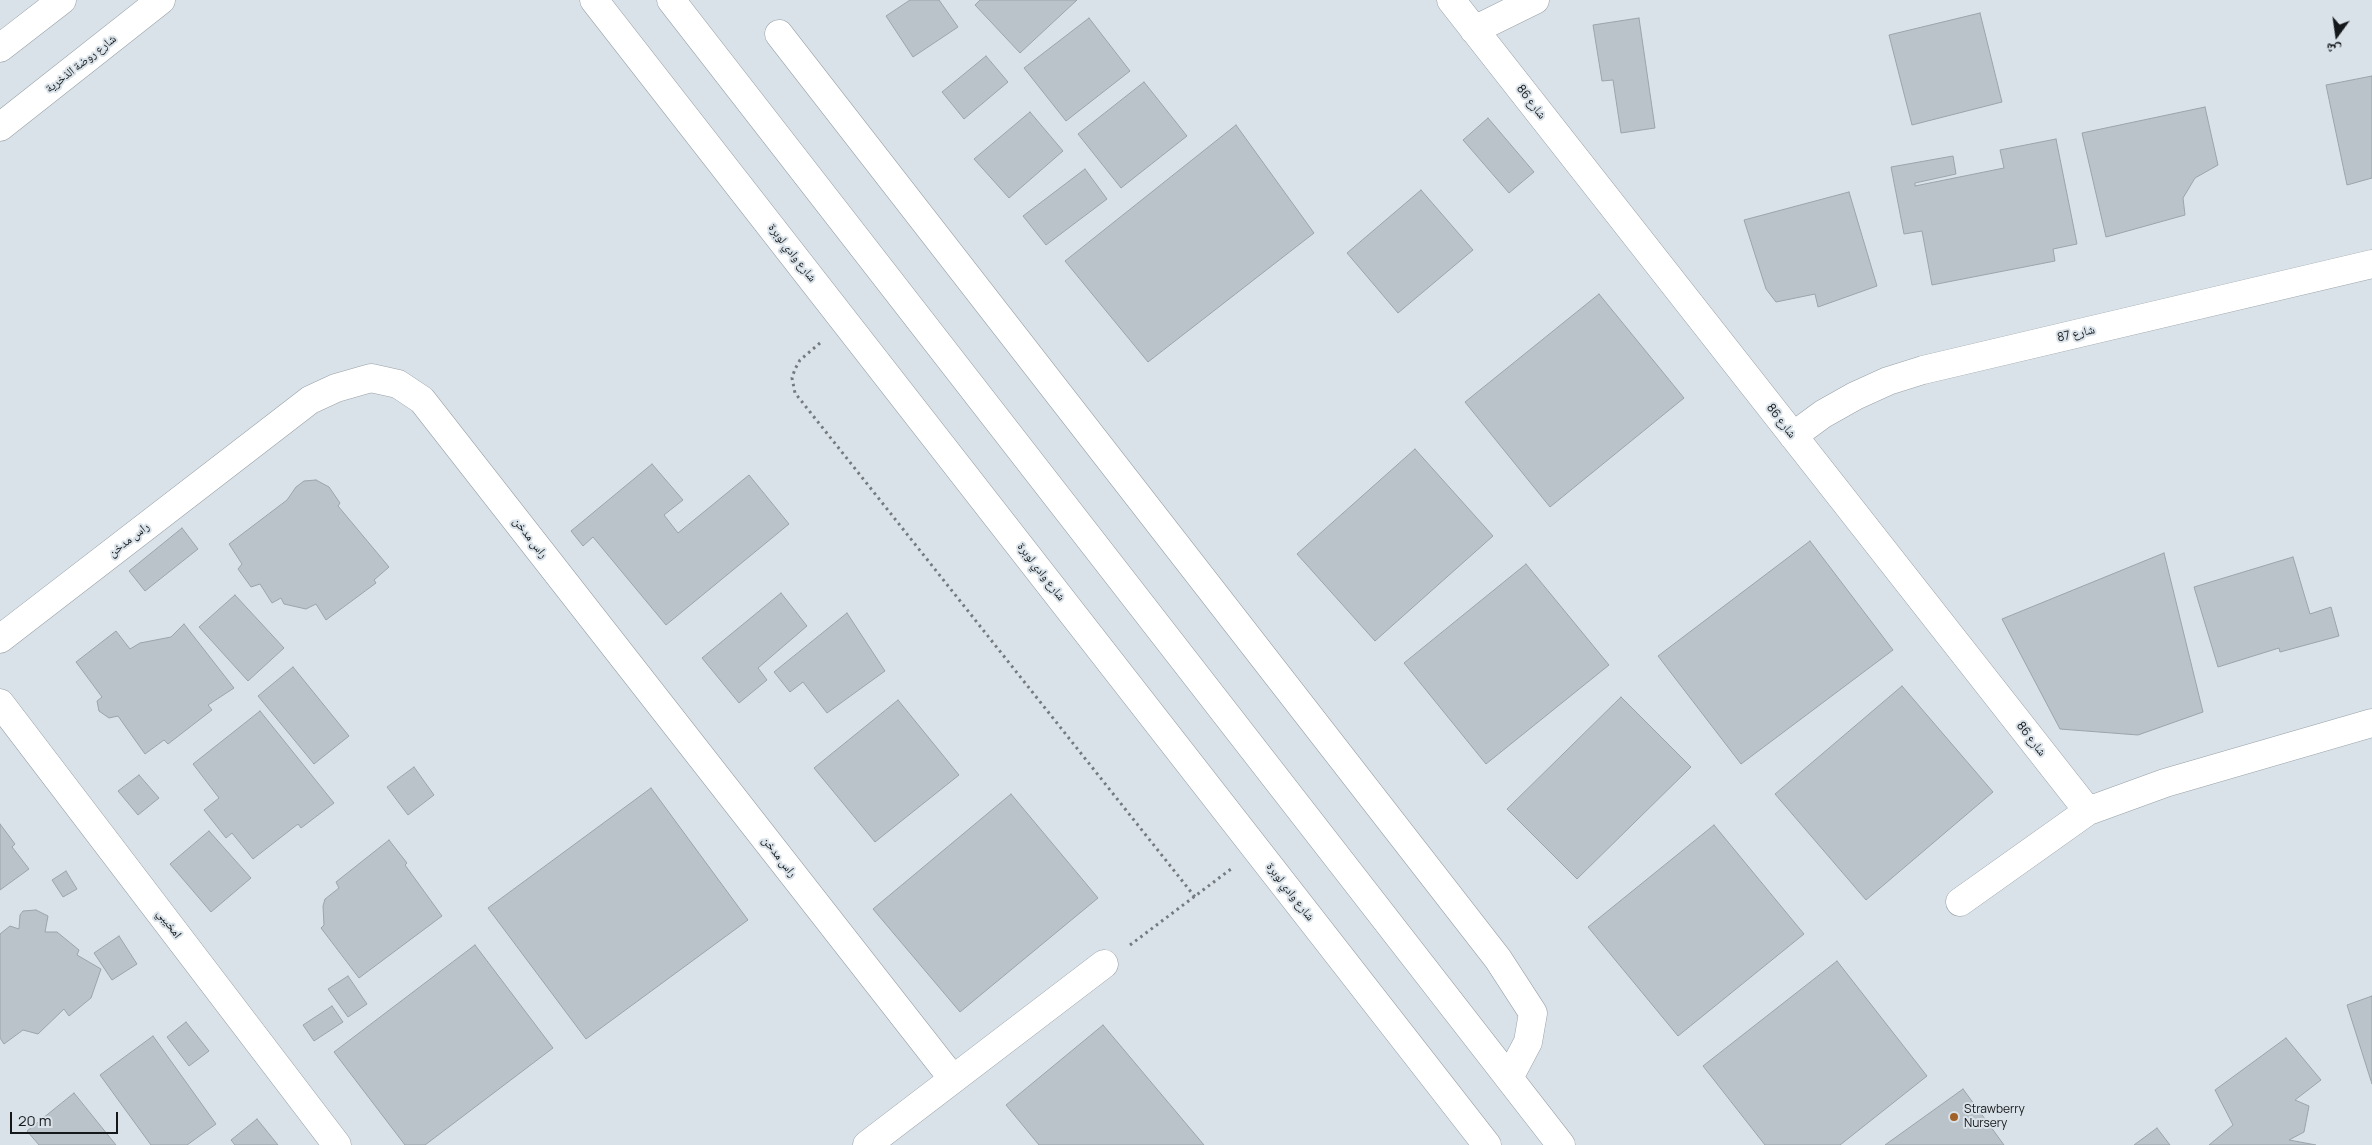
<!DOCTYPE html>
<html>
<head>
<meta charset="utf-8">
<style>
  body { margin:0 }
  #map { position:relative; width:2372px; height:1145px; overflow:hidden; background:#d9e2e9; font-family:Manrope,"Noto Naskh Arabic",sans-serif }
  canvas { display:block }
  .north { position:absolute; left:2312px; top:10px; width:50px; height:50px; -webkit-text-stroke:4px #d9e2e9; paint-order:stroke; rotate:194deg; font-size:14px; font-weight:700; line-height:20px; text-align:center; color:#15181a }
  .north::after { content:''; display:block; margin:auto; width:18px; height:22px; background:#15181a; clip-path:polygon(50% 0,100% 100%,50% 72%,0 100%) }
  .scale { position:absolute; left:10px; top:1112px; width:108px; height:22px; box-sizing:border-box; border:2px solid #15181a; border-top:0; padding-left:6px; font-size:15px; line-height:18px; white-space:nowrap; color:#15181a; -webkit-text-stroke:4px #d9e2e9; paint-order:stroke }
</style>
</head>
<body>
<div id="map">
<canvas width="2372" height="1145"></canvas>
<div class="north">ش</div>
<div class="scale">20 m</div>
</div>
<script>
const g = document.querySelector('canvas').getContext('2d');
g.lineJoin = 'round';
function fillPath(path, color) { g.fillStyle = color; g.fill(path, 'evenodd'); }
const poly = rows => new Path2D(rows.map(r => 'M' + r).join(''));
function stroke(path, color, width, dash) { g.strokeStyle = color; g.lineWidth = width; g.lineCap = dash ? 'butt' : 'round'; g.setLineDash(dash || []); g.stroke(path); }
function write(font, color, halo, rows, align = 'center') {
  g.font = font + ' Manrope,"Noto Naskh Arabic",sans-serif'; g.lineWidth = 4; g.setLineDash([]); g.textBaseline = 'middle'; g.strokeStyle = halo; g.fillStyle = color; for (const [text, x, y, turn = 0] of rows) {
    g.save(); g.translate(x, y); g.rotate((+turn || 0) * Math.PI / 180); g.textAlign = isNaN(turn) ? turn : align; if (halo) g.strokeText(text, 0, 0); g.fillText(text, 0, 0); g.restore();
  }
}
const building = poly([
  [910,0,939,0,958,27,913,57,886,16,910,0],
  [980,0,1077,0,1020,53,975,5,980,0],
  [1980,13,2002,102,1912,125,1889,35,1980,13],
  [1089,18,1130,71,1066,121,1024,68,1089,18],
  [1639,18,1655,128,1621,133,1613,80,1602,81,1593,25,1639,18],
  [986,56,1008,82,964,119,942,92,986,56],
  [2372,76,2372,178,2347,185,2326,85,2372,76],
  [1144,82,1187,136,1121,188,1078,134,1144,82],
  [2205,107,2218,165,2195,178,2183,198,2185,215,2106,237,2082,133,2205,107],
  [1030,112,1063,151,1009,198,974,159,1030,112],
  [1488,118,1534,172,1509,193,1463,140,1488,118],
  [1236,125,1314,233,1148,362,1065,261,1236,125],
  [2056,139,2077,244,2053,249,2055,261,1932,285,1922,231,1904,234,1891,167,1953,156,1956,174,1915,183,1915,186,2004,168,2000,150,2056,139],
  [1085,169,1107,199,1046,245,1023,216,1085,169],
  [1421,190,1473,250,1398,313,1347,253,1421,190],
  [1849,192,1877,286,1818,307,1815,294,1776,302,1766,289,1744,220,1849,192],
  [1599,294,1684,398,1550,507,1465,402,1599,294],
  [1415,449,1493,536,1375,641,1297,554,1415,449],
  [652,464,683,500,664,515,678,533,749,475,789,524,666,625,593,537,583,546,571,531,652,464],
  [316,480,329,487,340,503,338,506,389,567,374,580,376,583,326,620,316,604,306,609,284,604,281,598,272,603,260,584,251,587,238,569,242,564,229,544,287,500,296,487,304,481,316,480],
  [182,528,198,549,145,591,129,571,182,528],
  [1810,541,1893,650,1741,764,1658,656,1810,541],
  [2164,553,2203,712,2138,735,2060,729,2002,619,2164,553],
  [2293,557,2310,614,2331,607,2339,636,2280,652,2279,648,2218,667,2194,587,2293,557],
  [1526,564,1609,665,1486,764,1404,663,1526,564],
  [781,593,807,626,758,668,767,680,739,703,702,658,781,593],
  [235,595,284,648,248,681,199,627,235,595],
  [847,613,885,671,827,713,803,682,790,692,774,672,847,613],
  [184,624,234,688,208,705,212,710,168,744,164,740,145,754,118,716,109,718,99,711,97,701,102,697,76,662,116,631,130,649,140,643,171,637,184,624],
  [293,667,349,736,314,764,258,696,293,667],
  [1902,686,1993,792,1866,900,1775,794,1902,686],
  [1621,697,1691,767,1577,879,1507,809,1621,697],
  [898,700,959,775,875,842,814,768,898,700],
  [260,711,334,803,301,828,298,824,253,859,232,833,226,838,204,810,219,798,193,764,260,711],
  [414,767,434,795,408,815,387,787,414,767],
  [139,775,159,798,138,815,118,791,139,775],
  [651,788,748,920,586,1039,488,908,651,788],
  [1011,794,1098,898,960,1012,873,909,1011,794],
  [0,824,15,844,12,847,29,869,0,890,0,824],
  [1714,825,1804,934,1678,1036,1588,927,1714,825],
  [209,831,251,878,211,912,170,864,209,831],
  [389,840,407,863,405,865,442,916,359,978,321,928,324,925,323,906,325,899,339,888,336,882,389,840],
  [66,871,77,889,63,897,52,880,66,871],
  [36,910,48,916,45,932,57,932,79,950,77,955,101,969,91,998,69,1016,64,1009,38,1034,23,1030,4,1044,0,1038,0,934,10,926,19,929,20,915,23,911,36,910],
  [119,936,137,964,112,980,94,953,119,936],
  [475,945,553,1048,425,1145,405,1145,334,1052,475,945],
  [1837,961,1927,1076,1840,1145,1765,1145,1703,1066,1837,961],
  [348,976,367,1004,348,1017,328,989,348,976],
  [2372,996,2372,1084,2347,1005,2372,996],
  [332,1006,343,1022,314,1041,303,1025,332,1006],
  [186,1022,209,1051,189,1066,167,1037,186,1022],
  [1103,1025,1204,1145,1039,1145,1006,1105,1103,1025],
  [153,1036,216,1124,187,1145,151,1145,100,1075,153,1036],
  [2286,1038,2321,1080,2295,1100,2309,1106,2304,1132,2289,1140,2316,1145,2209,1145,2233,1125,2215,1090,2286,1038],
  [1963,1089,2004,1145,1885,1145,1963,1089],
  [74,1093,116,1145,39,1145,27,1131,74,1093],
  [257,1119,278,1145,235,1145,231,1140,257,1119],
  [2157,1128,2170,1145,2134,1145,2157,1128]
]);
fillPath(building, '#bbc3ca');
stroke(building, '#9ba4aa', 1);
const minor = poly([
  [594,0,1487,1145],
  [671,0,1561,1145],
  [1451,0,2088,811],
  [1474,30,1535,0],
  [779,34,1498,959,1533,1013,1528,1042,1509,1078],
  [0,48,62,0],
  [0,127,161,0],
  [1793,436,1823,414,1855,396,1888,381,1923,370,2372,264],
  [0,639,310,400,336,388,371,378,398,384,422,400,953,1079],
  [0,703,337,1145],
  [1960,902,2088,811,2165,783,2372,723],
  [867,1145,1104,964]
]);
stroke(minor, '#98a1a7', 29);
stroke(poly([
  [820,343,800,360,795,369,792,378,795,393,1195,897],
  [1130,945,1231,869]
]), '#747a7e', 3, [2.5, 4]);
stroke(minor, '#fff', 28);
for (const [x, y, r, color] of [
  [1954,1117,5,"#a16229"]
]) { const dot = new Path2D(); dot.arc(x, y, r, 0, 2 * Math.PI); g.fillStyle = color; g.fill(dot); stroke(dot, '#d9e2e9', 2); }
write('12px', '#15181a', '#d9e2e9', [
  ["شارع روضة الذخرية",81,64,-38],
  ["شارع 86",1531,102,52],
  ["شارع وادي لوبرة",792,253,52],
  ["شارع 87",2076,334,-13],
  ["شارع 86",1781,421,52],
  ["راس مدخن",530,538,52],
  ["راس مدخن",129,540,-38],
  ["شارع وادي لوبرة",1041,572,52],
  ["شارع 86",2031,739,52],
  ["راس مدخن",779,857,52],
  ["شارع وادي لوبرة",1290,892,52],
  ["امخيبي",169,924,53]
]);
write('12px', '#15181a', '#d9e2e9', [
  ["Strawberry",1964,1110],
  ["Nursery",1964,1124]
], 'left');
</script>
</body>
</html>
